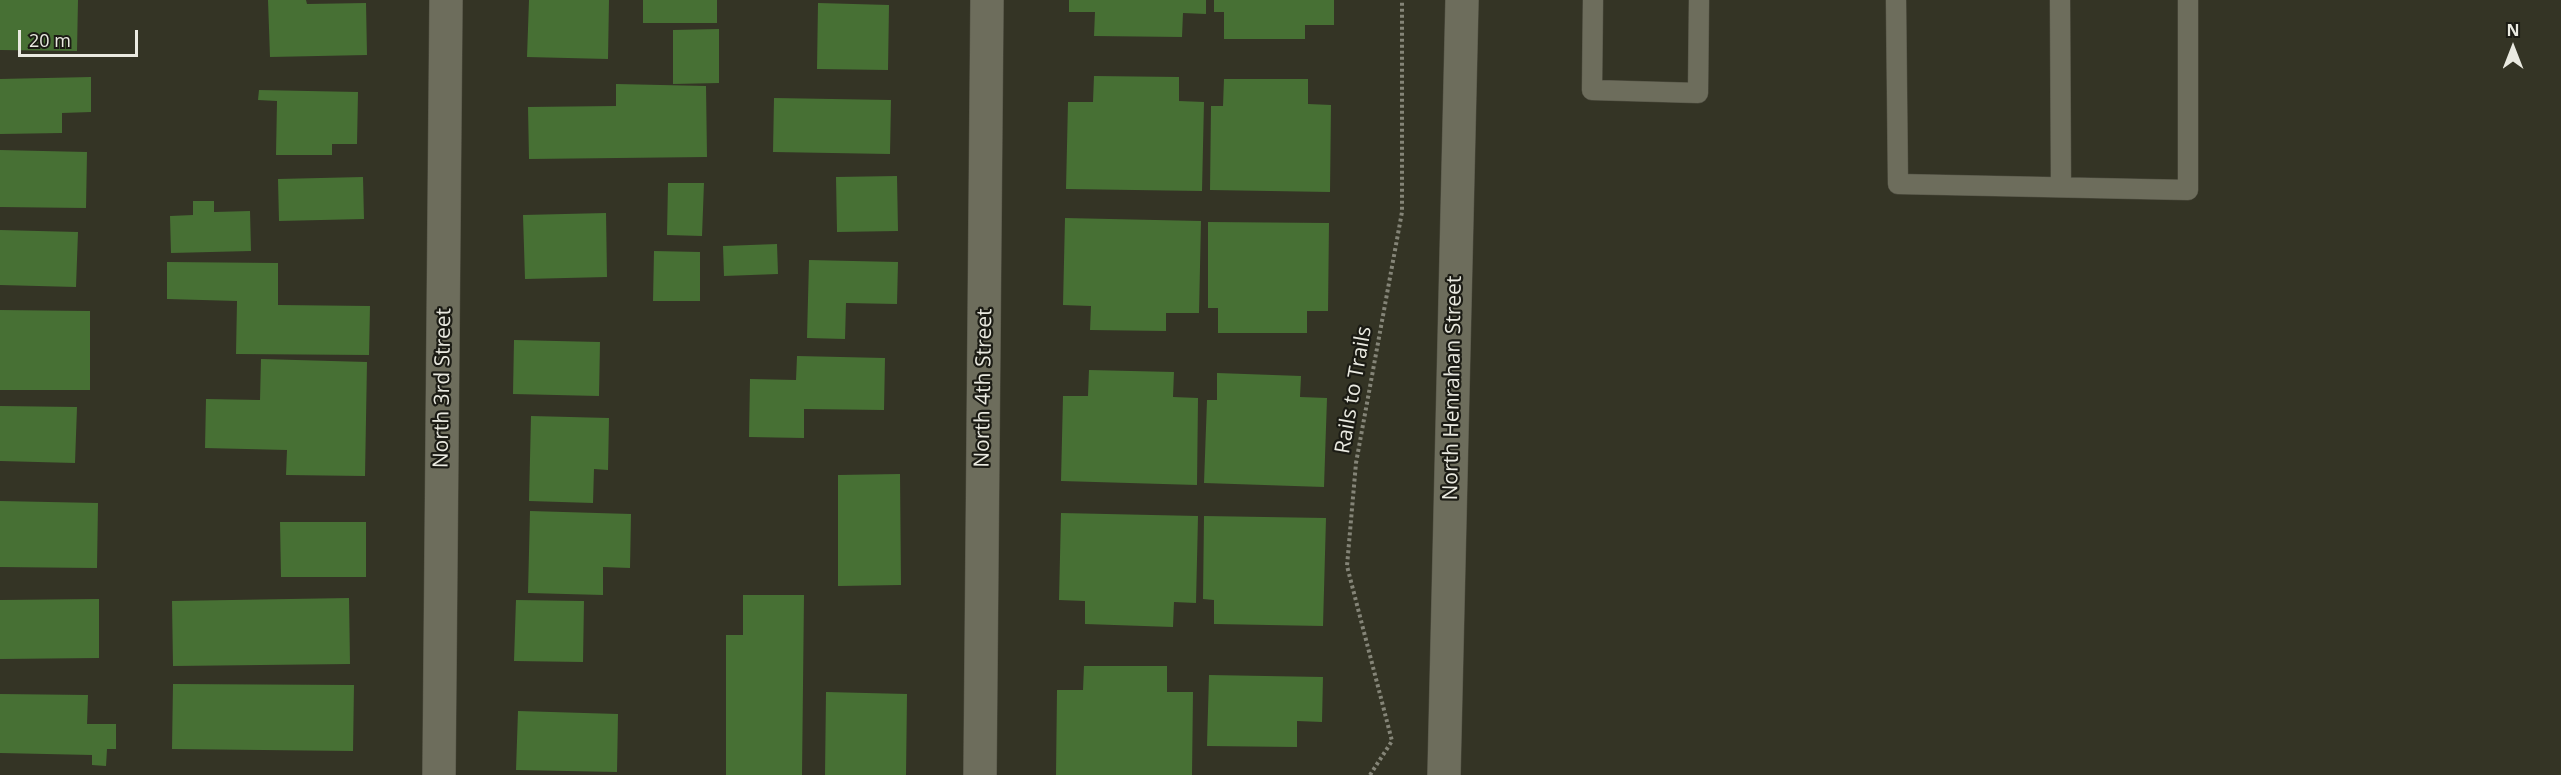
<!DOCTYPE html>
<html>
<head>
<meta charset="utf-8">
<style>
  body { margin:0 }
  #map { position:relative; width:2561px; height:775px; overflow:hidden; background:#343425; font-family:"Open Sans",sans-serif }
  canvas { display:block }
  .north { position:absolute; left:2483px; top:18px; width:60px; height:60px; -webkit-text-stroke:4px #1b1b14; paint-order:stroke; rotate:0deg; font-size:16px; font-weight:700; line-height:24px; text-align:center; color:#eaeae1 }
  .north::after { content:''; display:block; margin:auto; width:21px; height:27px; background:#eaeae1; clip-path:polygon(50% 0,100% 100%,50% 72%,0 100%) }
  .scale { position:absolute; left:18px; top:30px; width:120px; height:27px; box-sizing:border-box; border:3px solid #eaeae1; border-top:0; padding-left:8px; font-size:18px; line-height:21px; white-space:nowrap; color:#eaeae1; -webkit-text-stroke:4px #1b1b14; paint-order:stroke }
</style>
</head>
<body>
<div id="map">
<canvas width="2561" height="775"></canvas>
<div class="north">N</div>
<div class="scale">20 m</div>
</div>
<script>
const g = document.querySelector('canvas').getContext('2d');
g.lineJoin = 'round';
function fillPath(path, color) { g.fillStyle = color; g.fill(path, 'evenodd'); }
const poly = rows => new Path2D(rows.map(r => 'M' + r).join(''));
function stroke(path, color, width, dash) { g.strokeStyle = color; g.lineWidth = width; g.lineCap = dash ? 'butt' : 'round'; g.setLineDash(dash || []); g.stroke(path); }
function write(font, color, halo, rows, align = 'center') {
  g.font = font + ' "Open Sans",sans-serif'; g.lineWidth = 4.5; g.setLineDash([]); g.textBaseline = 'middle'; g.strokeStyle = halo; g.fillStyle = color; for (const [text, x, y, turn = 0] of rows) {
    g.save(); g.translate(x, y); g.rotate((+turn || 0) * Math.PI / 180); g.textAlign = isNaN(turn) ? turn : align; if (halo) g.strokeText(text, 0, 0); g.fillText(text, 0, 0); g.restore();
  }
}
fillPath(poly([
  [0,0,78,0,77,51,0,50],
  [268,0,306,0,307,4,366,3,367,55,270,57],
  [529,0,609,0,608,59,527,57],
  [643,0,717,0,717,23,643,23],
  [1069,0,1206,0,1206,14,1183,13,1182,37,1094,36,1095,12,1069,12],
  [1214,0,1334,0,1334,25,1305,25,1305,39,1224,39,1224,12,1214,12],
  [818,3,889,5,888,70,817,69],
  [719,29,719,83,673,84,673,30],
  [1094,76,1179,77,1179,101,1204,102,1202,191,1066,189,1068,102,1093,102],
  [91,77,91,112,62,113,62,133,0,134,0,79],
  [1224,79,1308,79,1308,104,1331,105,1330,192,1210,190,1211,106,1223,106],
  [616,84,706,86,707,157,529,159,528,107,616,106],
  [259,90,358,92,357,144,332,144,332,155,276,155,277,101,258,100],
  [774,98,891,100,890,154,773,152],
  [0,150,87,152,86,208,0,207],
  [897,176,898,231,837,232,836,177],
  [363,177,364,219,279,221,278,179],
  [668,183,704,183,702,236,667,235],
  [193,201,214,201,214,212,250,211,251,251,171,253,170,216,193,215],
  [606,213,607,277,525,279,523,215],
  [1065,218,1201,221,1199,313,1166,313,1166,331,1090,330,1091,306,1063,305],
  [1208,222,1329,223,1328,311,1307,311,1307,333,1218,333,1218,308,1208,308],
  [0,230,78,232,76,287,0,285],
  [777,244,778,274,724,276,723,246],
  [654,251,700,252,700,301,653,301],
  [809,260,898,262,897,304,846,303,845,339,807,338],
  [167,262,278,263,278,305,370,306,369,355,236,354,237,301,167,299],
  [0,310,90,311,90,390,0,390],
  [514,340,600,342,599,396,513,394],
  [797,356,885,358,884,410,804,409,804,438,749,437,750,379,796,380],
  [261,359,367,362,365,476,286,475,287,450,205,448,206,399,260,400],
  [1089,370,1174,372,1173,397,1198,398,1197,485,1061,481,1063,396,1088,396],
  [1217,373,1301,376,1300,397,1327,398,1324,487,1204,483,1207,400,1217,400],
  [0,406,77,407,75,463,0,461],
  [531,416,609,418,608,470,594,469,593,503,529,501],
  [900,474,901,585,838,586,838,475],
  [0,501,98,503,97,568,0,567],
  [530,511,631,514,630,568,603,567,603,595,528,593],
  [1061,513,1198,516,1196,603,1174,602,1173,627,1085,624,1085,601,1059,600],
  [1204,516,1326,518,1323,626,1214,624,1214,600,1203,599],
  [280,522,366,522,366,577,281,577],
  [743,595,804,595,802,775,726,775,726,635,743,635],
  [349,598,350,664,173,666,172,601],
  [99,599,99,658,0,659,0,600],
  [516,600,584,601,583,662,514,661],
  [1084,666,1167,666,1167,692,1193,692,1192,775,1056,775,1057,690,1083,690],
  [1209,675,1323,677,1322,722,1297,721,1297,747,1207,746],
  [173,684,354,685,353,751,172,749],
  [826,692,907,694,906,775,825,775],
  [0,694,88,695,87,724,116,724,116,749,107,749,106,766,92,765,92,755,0,753],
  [518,711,618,714,617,772,516,770]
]), '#477034');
const service = poly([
  [1593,0,1592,90,1698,93,1699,0],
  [1896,0,1898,184,2188,190,2188,0],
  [2060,0,2061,187]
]);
const minor = poly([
  [439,775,446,0],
  [980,775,987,0],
  [1444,775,1462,0]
]);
stroke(service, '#525144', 21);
stroke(minor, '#525144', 34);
stroke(poly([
  [1370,775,1392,741,1347,566,1356,463,1402,212,1402,0]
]), '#858578', 4, [3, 3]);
stroke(service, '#6d6d5c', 20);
stroke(minor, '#6d6d5c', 33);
write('21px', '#eaeae1', '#1b1b14', [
  ["North 3rd Street",443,388,-89],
  ["North 4th Street",984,388,-89],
  ["North Henrahan Street",1453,388,-89],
  ["Rails to Trails",1354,390,-80]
]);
</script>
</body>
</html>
